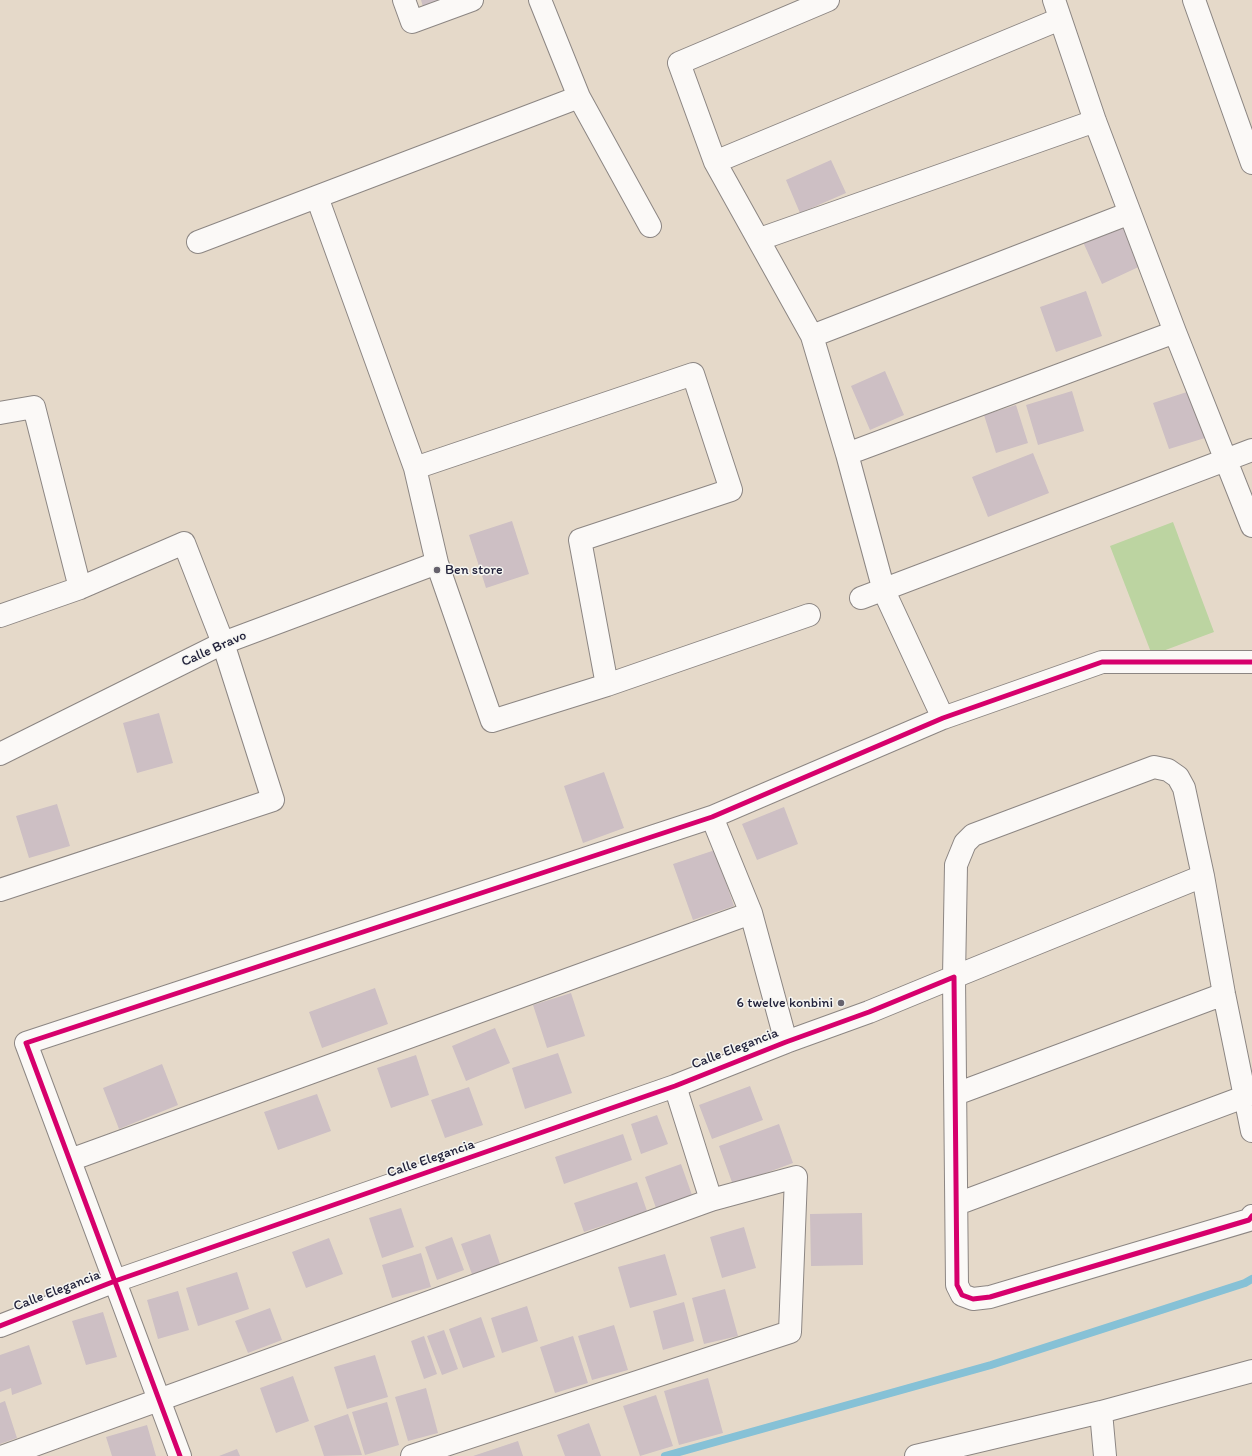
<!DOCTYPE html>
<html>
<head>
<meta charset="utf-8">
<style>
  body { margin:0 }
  canvas { display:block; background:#e5d9c9 }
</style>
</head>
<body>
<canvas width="1252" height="1456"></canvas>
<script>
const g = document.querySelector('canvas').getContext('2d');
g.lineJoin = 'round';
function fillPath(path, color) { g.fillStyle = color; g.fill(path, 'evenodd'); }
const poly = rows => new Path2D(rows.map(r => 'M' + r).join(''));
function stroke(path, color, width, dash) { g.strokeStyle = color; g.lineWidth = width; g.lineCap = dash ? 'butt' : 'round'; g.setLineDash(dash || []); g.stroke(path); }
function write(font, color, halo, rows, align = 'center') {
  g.font = font + ' Itim,sans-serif'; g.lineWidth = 3; g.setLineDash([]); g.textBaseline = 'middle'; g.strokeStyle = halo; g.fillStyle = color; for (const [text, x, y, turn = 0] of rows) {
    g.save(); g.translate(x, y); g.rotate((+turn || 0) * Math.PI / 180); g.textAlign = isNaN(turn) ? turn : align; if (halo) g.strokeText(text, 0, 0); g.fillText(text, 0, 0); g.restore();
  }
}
fillPath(poly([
  [1173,522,1214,632,1152,655,1110,546]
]), '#bcd4a1');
stroke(poly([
  [665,1456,991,1365,1245,1283,1252,1279]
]), '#86c1d6', 8);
fillPath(poly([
  [421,0,441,0,423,7],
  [831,160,846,193,800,213,786,180],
  [1126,223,1145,264,1102,284,1083,242],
  [1086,291,1102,336,1056,352,1040,307],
  [885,371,904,415,870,430,851,386],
  [1072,391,1084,431,1038,445,1026,405],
  [1190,391,1205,438,1169,449,1153,403],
  [1016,405,1028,443,996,453,984,415],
  [1033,453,1049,493,988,517,972,477],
  [512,521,529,574,486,588,469,535],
  [159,713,173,763,137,773,123,723],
  [604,772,624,828,583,843,564,786],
  [57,804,70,846,29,858,16,816],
  [784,807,798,844,757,860,742,824],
  [715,850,734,906,693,920,673,864],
  [375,988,388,1024,322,1048,309,1012],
  [571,993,585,1036,547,1048,533,1005],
  [495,1028,510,1063,466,1081,452,1046],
  [558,1053,572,1093,525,1109,512,1068],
  [416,1055,429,1095,391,1108,377,1068],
  [162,1064,178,1105,119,1129,103,1088],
  [750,1086,763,1120,712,1139,699,1105],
  [469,1087,483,1125,445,1138,431,1100],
  [317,1094,331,1131,278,1150,264,1112],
  [657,1115,668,1144,641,1154,631,1124],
  [779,1124,793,1163,733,1185,719,1146],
  [623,1134,632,1160,564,1184,555,1157],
  [681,1164,692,1195,656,1208,645,1177],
  [637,1182,647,1211,584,1232,574,1203],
  [401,1208,414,1247,382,1258,369,1218],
  [862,1213,863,1265,811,1266,810,1214],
  [744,1227,756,1268,722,1278,710,1237],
  [490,1234,501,1267,473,1277,461,1244],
  [452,1237,464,1270,437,1280,425,1247],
  [329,1238,343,1274,306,1288,292,1252],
  [421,1253,431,1287,392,1298,382,1265],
  [665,1254,677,1295,630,1308,618,1267],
  [237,1272,249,1309,198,1326,186,1288],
  [725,1289,738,1336,704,1344,692,1298],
  [178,1291,189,1330,158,1339,147,1300],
  [684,1302,694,1341,663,1350,653,1311],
  [527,1306,538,1341,502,1353,491,1318],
  [270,1308,282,1340,248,1353,235,1321],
  [103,1312,117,1357,86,1365,72,1321],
  [481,1317,495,1357,463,1368,449,1329],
  [614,1325,628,1370,592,1380,578,1336],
  [444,1330,458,1369,442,1375,427,1336],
  [424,1336,437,1374,424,1379,411,1341],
  [573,1336,588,1383,555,1393,540,1347],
  [29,1345,42,1384,12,1395,11,1388,0,1392,0,1355],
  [375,1355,388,1397,347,1409,334,1367],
  [293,1376,309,1421,276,1433,260,1388],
  [708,1378,723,1433,679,1445,664,1391],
  [426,1388,438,1433,408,1441,395,1397],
  [656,1395,673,1446,640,1456,623,1406],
  [5,1401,17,1438,0,1444,0,1403],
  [387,1402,399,1445,365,1455,352,1412],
  [348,1414,362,1455,324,1456,314,1426],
  [589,1423,601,1456,565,1456,557,1435],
  [147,1425,156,1456,112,1456,106,1437],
  [518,1441,523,1456,473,1456],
  [237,1449,240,1456,219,1456]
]), '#cdbfc4');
const street = poly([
  [404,0,412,22,472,0],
  [828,0,679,63,715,162,812,336,847,454,884,591,943,718],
  [1054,0,1095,121,1175,332,1252,526],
  [1194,0,1252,163],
  [579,97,650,226],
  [715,162,1060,19],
  [317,197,415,468,437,563,492,721,607,685,809,615],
  [760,239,1095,121],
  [198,242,579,97,540,0],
  [812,336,1130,213],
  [0,413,34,407,80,588],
  [847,454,1175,332],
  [415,468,693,374,731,490,580,540,607,685],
  [861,598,1252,450],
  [0,616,80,588,184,543,223,643,273,800,0,890],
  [0,754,223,643,437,563],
  [712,817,751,913,786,1042],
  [1203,876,954,977,956,865,965,843,973,835,1154,767,1168,770,1178,777,1184,788,1203,876,1224,994,1252,1131],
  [675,1086,711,1200],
  [956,1094,1224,994],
  [70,1160,751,913],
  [957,1204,1252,1094],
  [0,1326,115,1281,675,1086,786,1042,869,1012,954,977,957,1285,962,1295,973,1299,990,1297,1249,1220,1252,1216],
  [1101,1412,1105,1456],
  [4,1456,711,1200,796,1177,790,1332,412,1456],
  [180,1456,26,1043,712,817,943,718,1102,662,1252,662],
  [916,1456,1101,1412,1252,1371]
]);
stroke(street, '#8c8683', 24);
stroke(street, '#fbf9f7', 22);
stroke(poly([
  [0,1326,115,1281,675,1086,786,1042,869,1012,954,977,957,1285,962,1295,973,1299,990,1297,1249,1220,1252,1216],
  [180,1456,26,1043,712,817,943,718,1102,662,1252,662]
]), '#d6006c', 5);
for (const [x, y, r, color] of [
  [437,570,4,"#66626d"],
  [841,1003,4,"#66626d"]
]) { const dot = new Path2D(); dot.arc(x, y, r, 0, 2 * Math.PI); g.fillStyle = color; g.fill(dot); stroke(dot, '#f6f6f2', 1.5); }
write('14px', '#22223b', '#f6f6f2', [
  ["Ben store",445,570],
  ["6 twelve konbini",833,1003,"right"]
], 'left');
write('14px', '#22223b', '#f6f6f2', [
  ["Calle Bravo",214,649,-24],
  ["Calle Elegancia",735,1049,-21],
  ["Calle Elegancia",431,1159,-19],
  ["Calle Elegancia",57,1291,-21]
]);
</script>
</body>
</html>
